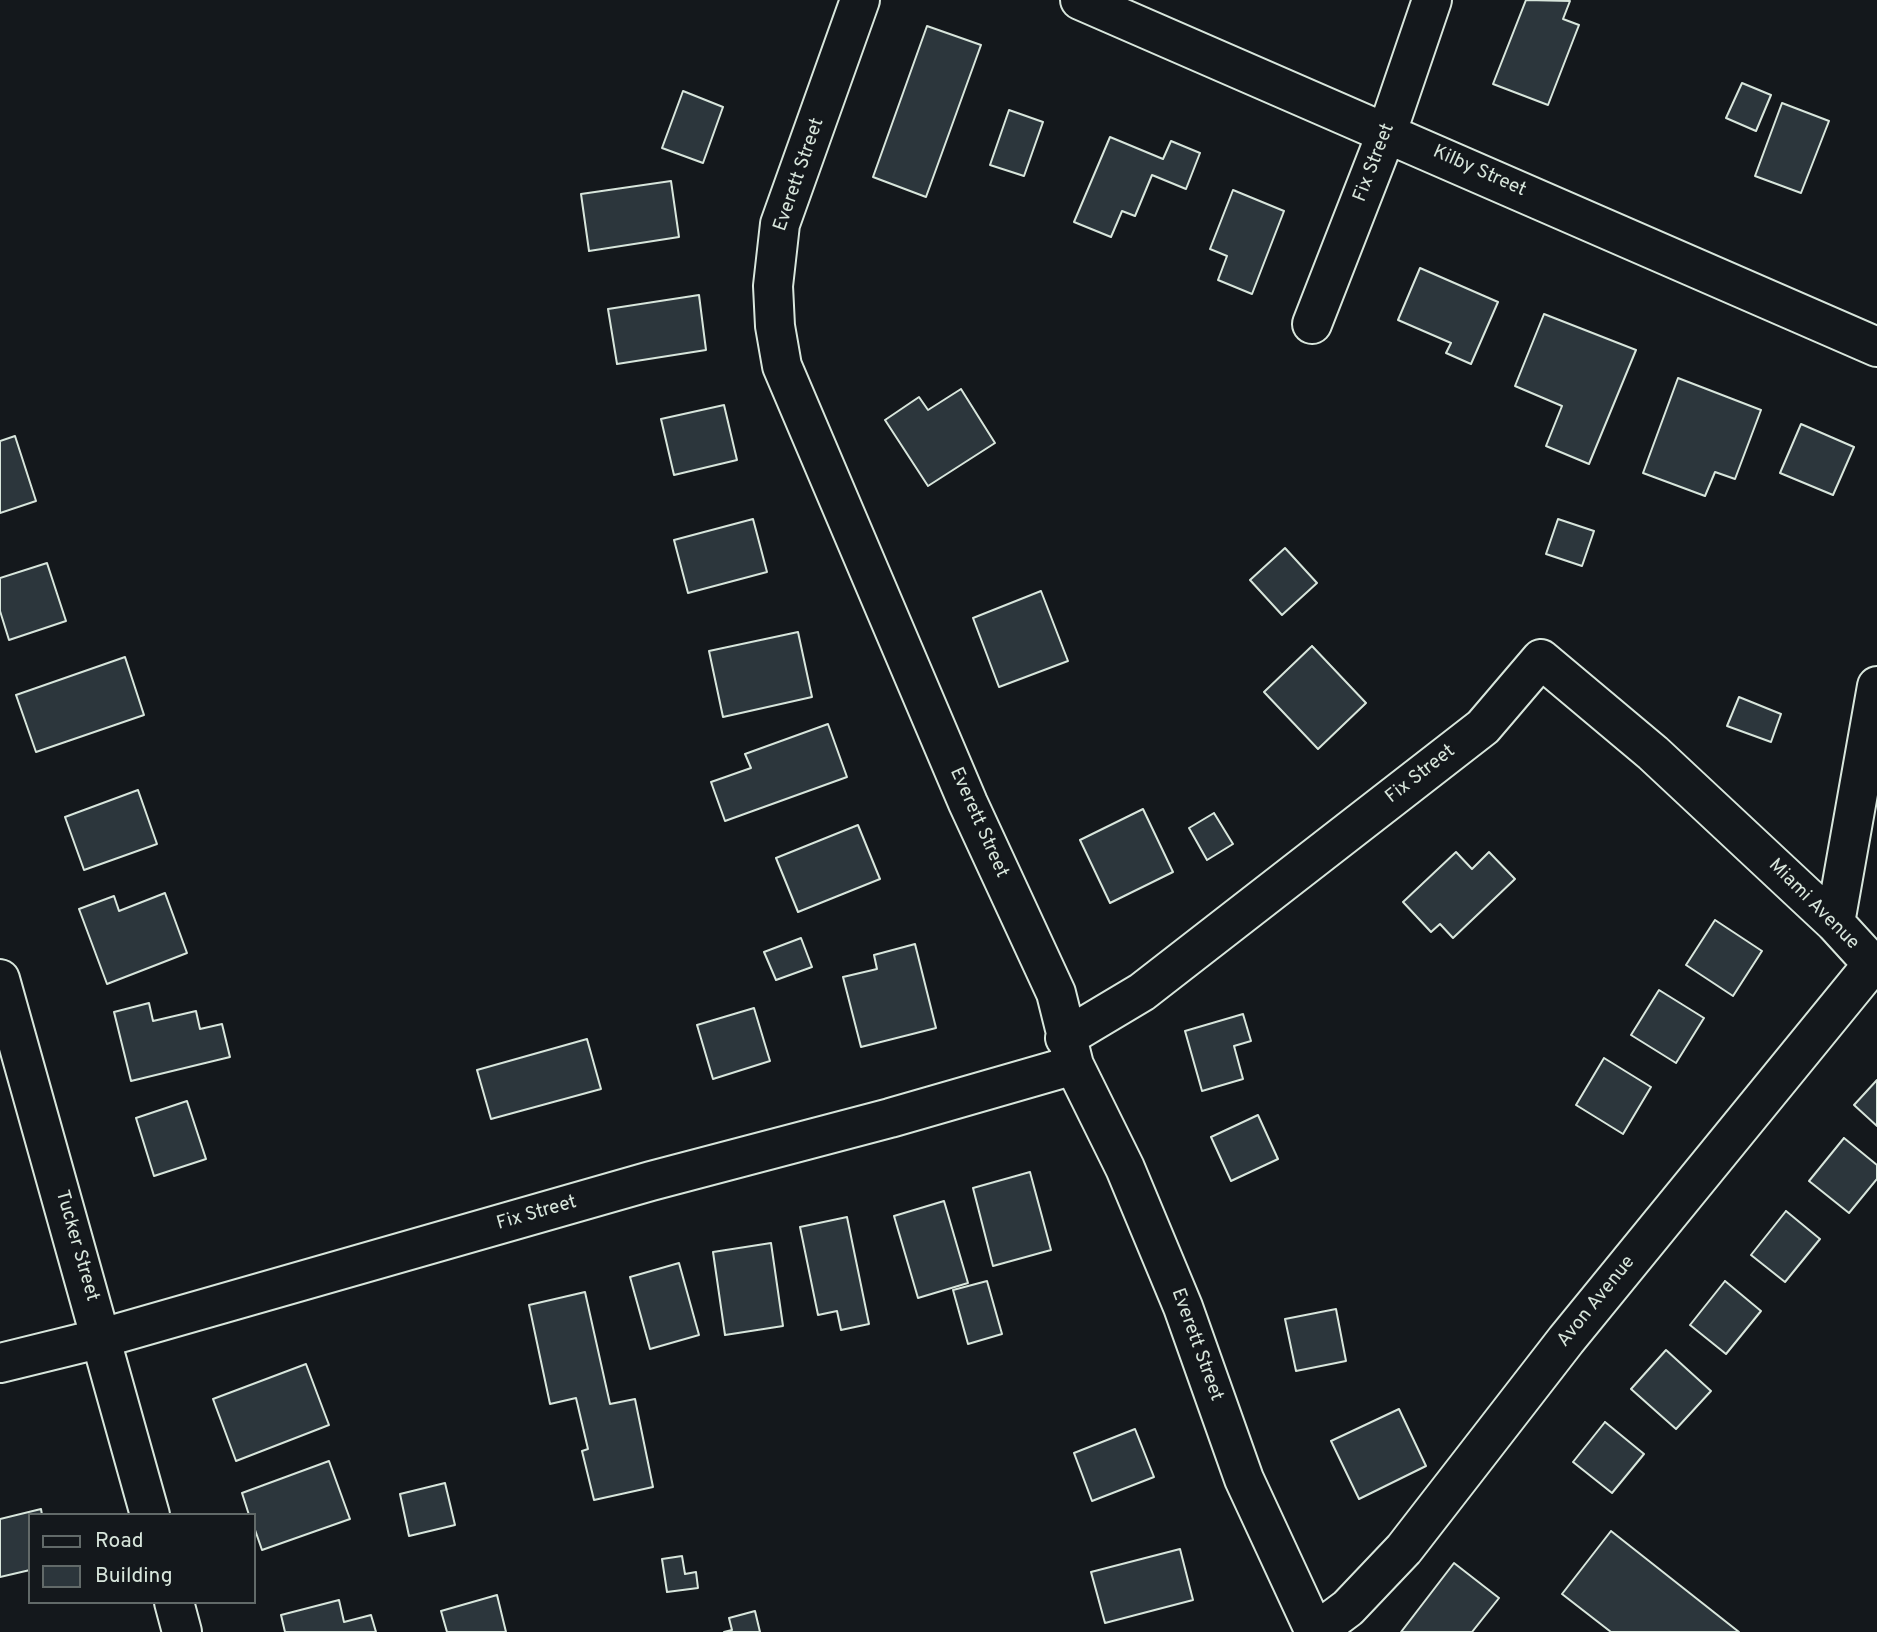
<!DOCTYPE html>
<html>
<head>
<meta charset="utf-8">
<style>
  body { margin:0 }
  #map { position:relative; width:1877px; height:1632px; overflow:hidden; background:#14181c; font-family:Overpass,sans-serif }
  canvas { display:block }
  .legend { position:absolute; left:28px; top:1513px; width:228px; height:91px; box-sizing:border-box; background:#14181c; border:2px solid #626a69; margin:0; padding:9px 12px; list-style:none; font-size:21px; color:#d8e6dc }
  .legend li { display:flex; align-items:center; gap:14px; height:35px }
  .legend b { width:35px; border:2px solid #626a69 }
</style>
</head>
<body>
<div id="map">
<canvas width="1877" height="1632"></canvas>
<ul class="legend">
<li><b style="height:9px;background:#14181c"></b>Road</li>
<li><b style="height:19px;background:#2c363c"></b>Building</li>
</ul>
</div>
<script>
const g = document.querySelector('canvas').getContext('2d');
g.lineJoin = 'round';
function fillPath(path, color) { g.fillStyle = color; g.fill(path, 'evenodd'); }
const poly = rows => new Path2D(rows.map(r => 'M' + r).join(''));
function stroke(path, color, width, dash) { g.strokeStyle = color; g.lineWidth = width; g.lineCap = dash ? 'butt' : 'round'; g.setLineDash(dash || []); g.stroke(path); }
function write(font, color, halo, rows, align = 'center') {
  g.font = font + ' Overpass,sans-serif'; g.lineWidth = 5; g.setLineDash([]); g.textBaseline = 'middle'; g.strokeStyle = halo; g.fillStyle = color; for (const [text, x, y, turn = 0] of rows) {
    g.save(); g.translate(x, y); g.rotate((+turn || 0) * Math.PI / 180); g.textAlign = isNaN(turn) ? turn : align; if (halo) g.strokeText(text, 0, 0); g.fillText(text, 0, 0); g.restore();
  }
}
const building = poly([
  [1526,0,1570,1,1563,19,1579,25,1548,105,1493,84,1526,0],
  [927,26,981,45,926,197,873,177,927,26],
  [1742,83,1771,95,1756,131,1726,118,1742,83],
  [683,91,723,107,703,163,662,148,683,91],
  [1782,103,1829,121,1801,193,1755,176,1782,103],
  [1009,110,1043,122,1024,176,990,165,1009,110],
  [1110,137,1163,159,1171,141,1200,153,1186,189,1152,175,1135,216,1122,211,1111,237,1074,222,1110,137],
  [671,181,679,237,589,251,581,194,671,181],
  [1233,190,1284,211,1252,294,1218,280,1227,256,1210,249,1233,190],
  [1420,268,1498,302,1471,364,1446,353,1451,343,1398,320,1420,268],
  [699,295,706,350,617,364,608,309,699,295],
  [1544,314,1636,350,1589,464,1546,446,1562,406,1515,386,1544,314],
  [1678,378,1761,410,1735,479,1715,472,1705,496,1643,473,1678,378],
  [961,389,995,443,928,486,885,420,919,397,928,410,961,389],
  [724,405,737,460,674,475,661,419,724,405],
  [1801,424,1854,447,1833,495,1780,473,1801,424],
  [15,436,36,501,0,513,0,441,15,436],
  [753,519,767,572,688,593,674,540,753,519],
  [1558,519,1594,531,1582,566,1546,554,1558,519],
  [1285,548,1317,583,1282,615,1250,580,1285,548],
  [47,563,66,621,9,640,0,611,0,578,47,563],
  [1041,591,1068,661,999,687,973,618,1041,591],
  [798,632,812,697,723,717,709,651,798,632],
  [1312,646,1366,703,1318,749,1264,692,1312,646],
  [125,657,144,715,36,752,16,695,125,657],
  [1739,697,1781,714,1771,742,1727,726,1739,697],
  [828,724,847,777,725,821,711,782,751,768,745,754,828,724],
  [138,790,157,844,84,870,65,817,138,790],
  [1143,809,1173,872,1110,903,1080,840,1143,809],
  [1214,813,1233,844,1207,860,1189,828,1214,813],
  [858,825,880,879,798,912,776,858,858,825],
  [1456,852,1472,869,1489,852,1515,879,1453,938,1440,924,1431,932,1403,902,1456,852],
  [165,893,187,953,107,984,79,909,114,896,119,911,165,893],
  [1715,920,1762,951,1733,996,1686,965,1715,920],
  [801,938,812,967,776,980,764,952,801,938],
  [915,944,936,1028,861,1047,843,977,877,969,874,955,915,944],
  [1659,990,1704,1018,1676,1063,1631,1035,1659,990],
  [149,1003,153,1021,196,1011,200,1029,222,1024,230,1057,131,1081,114,1012,149,1003],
  [754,1008,770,1061,713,1079,697,1025,754,1008],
  [1243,1014,1251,1041,1234,1046,1243,1079,1202,1091,1185,1031,1243,1014],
  [587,1039,601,1089,491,1119,477,1070,587,1039],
  [1604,1058,1651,1087,1623,1134,1576,1105,1604,1058],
  [1877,1080,1877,1126,1854,1105,1877,1080],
  [187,1101,206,1159,154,1176,136,1118,187,1101],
  [1258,1115,1278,1159,1231,1181,1211,1137,1258,1115],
  [1844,1138,1877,1165,1877,1179,1849,1213,1809,1181,1844,1138],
  [1030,1172,1051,1250,993,1266,973,1188,1030,1172],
  [944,1201,968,1283,918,1298,894,1216,944,1201],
  [1786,1211,1820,1239,1785,1282,1751,1255,1786,1211],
  [847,1217,869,1324,841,1330,837,1311,818,1315,800,1227,847,1217],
  [771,1243,783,1326,725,1335,713,1252,771,1243],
  [679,1263,699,1335,650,1349,630,1277,679,1263],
  [987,1281,1002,1334,968,1344,953,1290,987,1281],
  [1725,1281,1761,1311,1726,1354,1690,1325,1725,1281],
  [585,1292,610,1404,635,1399,653,1487,594,1500,582,1451,588,1449,576,1398,550,1404,529,1305,585,1292],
  [1336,1309,1346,1361,1296,1371,1285,1319,1336,1309],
  [1666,1350,1711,1391,1676,1429,1631,1389,1666,1350],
  [306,1364,329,1425,236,1461,213,1399,306,1364],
  [1399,1409,1426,1466,1359,1499,1331,1441,1399,1409],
  [1605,1422,1644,1454,1612,1493,1573,1462,1605,1422],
  [1135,1429,1154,1477,1092,1501,1074,1453,1135,1429],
  [329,1461,350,1519,262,1550,254,1527,254,1515,249,1515,242,1493,329,1461],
  [445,1483,455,1525,409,1536,400,1494,445,1483],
  [41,1509,42,1515,30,1515,30,1570,0,1577,0,1519,41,1509],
  [1611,1531,1739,1632,1611,1632,1562,1594,1611,1531],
  [1180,1549,1193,1600,1105,1623,1091,1572,1180,1549],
  [682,1556,685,1574,696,1572,698,1588,667,1592,662,1559,682,1556],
  [1454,1563,1499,1598,1472,1632,1401,1632,1454,1563],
  [497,1595,506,1632,447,1632,441,1611,497,1595],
  [339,1600,344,1622,371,1615,376,1632,285,1632,281,1615,339,1600],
  [755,1611,760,1632,724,1632,732,1630,729,1618,755,1611]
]);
fillPath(building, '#2c363c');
stroke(building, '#d8e6dc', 2);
const minor = poly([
  [860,0,780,224,773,286,775,326,782,366,968,803,1056,993,1074,1065,1125,1168,1183,1307,1244,1479,1315,1632],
  [1080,0,1877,347],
  [1312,324,1387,132,1432,0],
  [1835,923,1877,686],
  [0,979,150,1515],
  [1065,1038,1142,992,1483,727,1541,659,1653,753,1835,923,1877,969],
  [0,1363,102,1338,651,1181,890,1118,1074,1065],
  [174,1602,182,1632],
  [1316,1632,1348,1608,1404,1549,1566,1340,1872,965]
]);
stroke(minor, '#d8e6dc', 42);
stroke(minor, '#14181c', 38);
write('19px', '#d8e6dc', '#14181c', [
  ["Fix Street",1375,163,-69],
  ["Kilby Street",1479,172,24],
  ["Everett Street",800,175,-71],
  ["Fix Street",1421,775,-38],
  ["Everett Street",978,823,66],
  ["Miami Avenue",1813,905,45],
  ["Fix Street",537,1214,-16],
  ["Tucker Street",76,1246,74],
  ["Avon Avenue",1597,1302,-51],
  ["Everett Street",1196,1345,70]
]);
</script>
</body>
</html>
